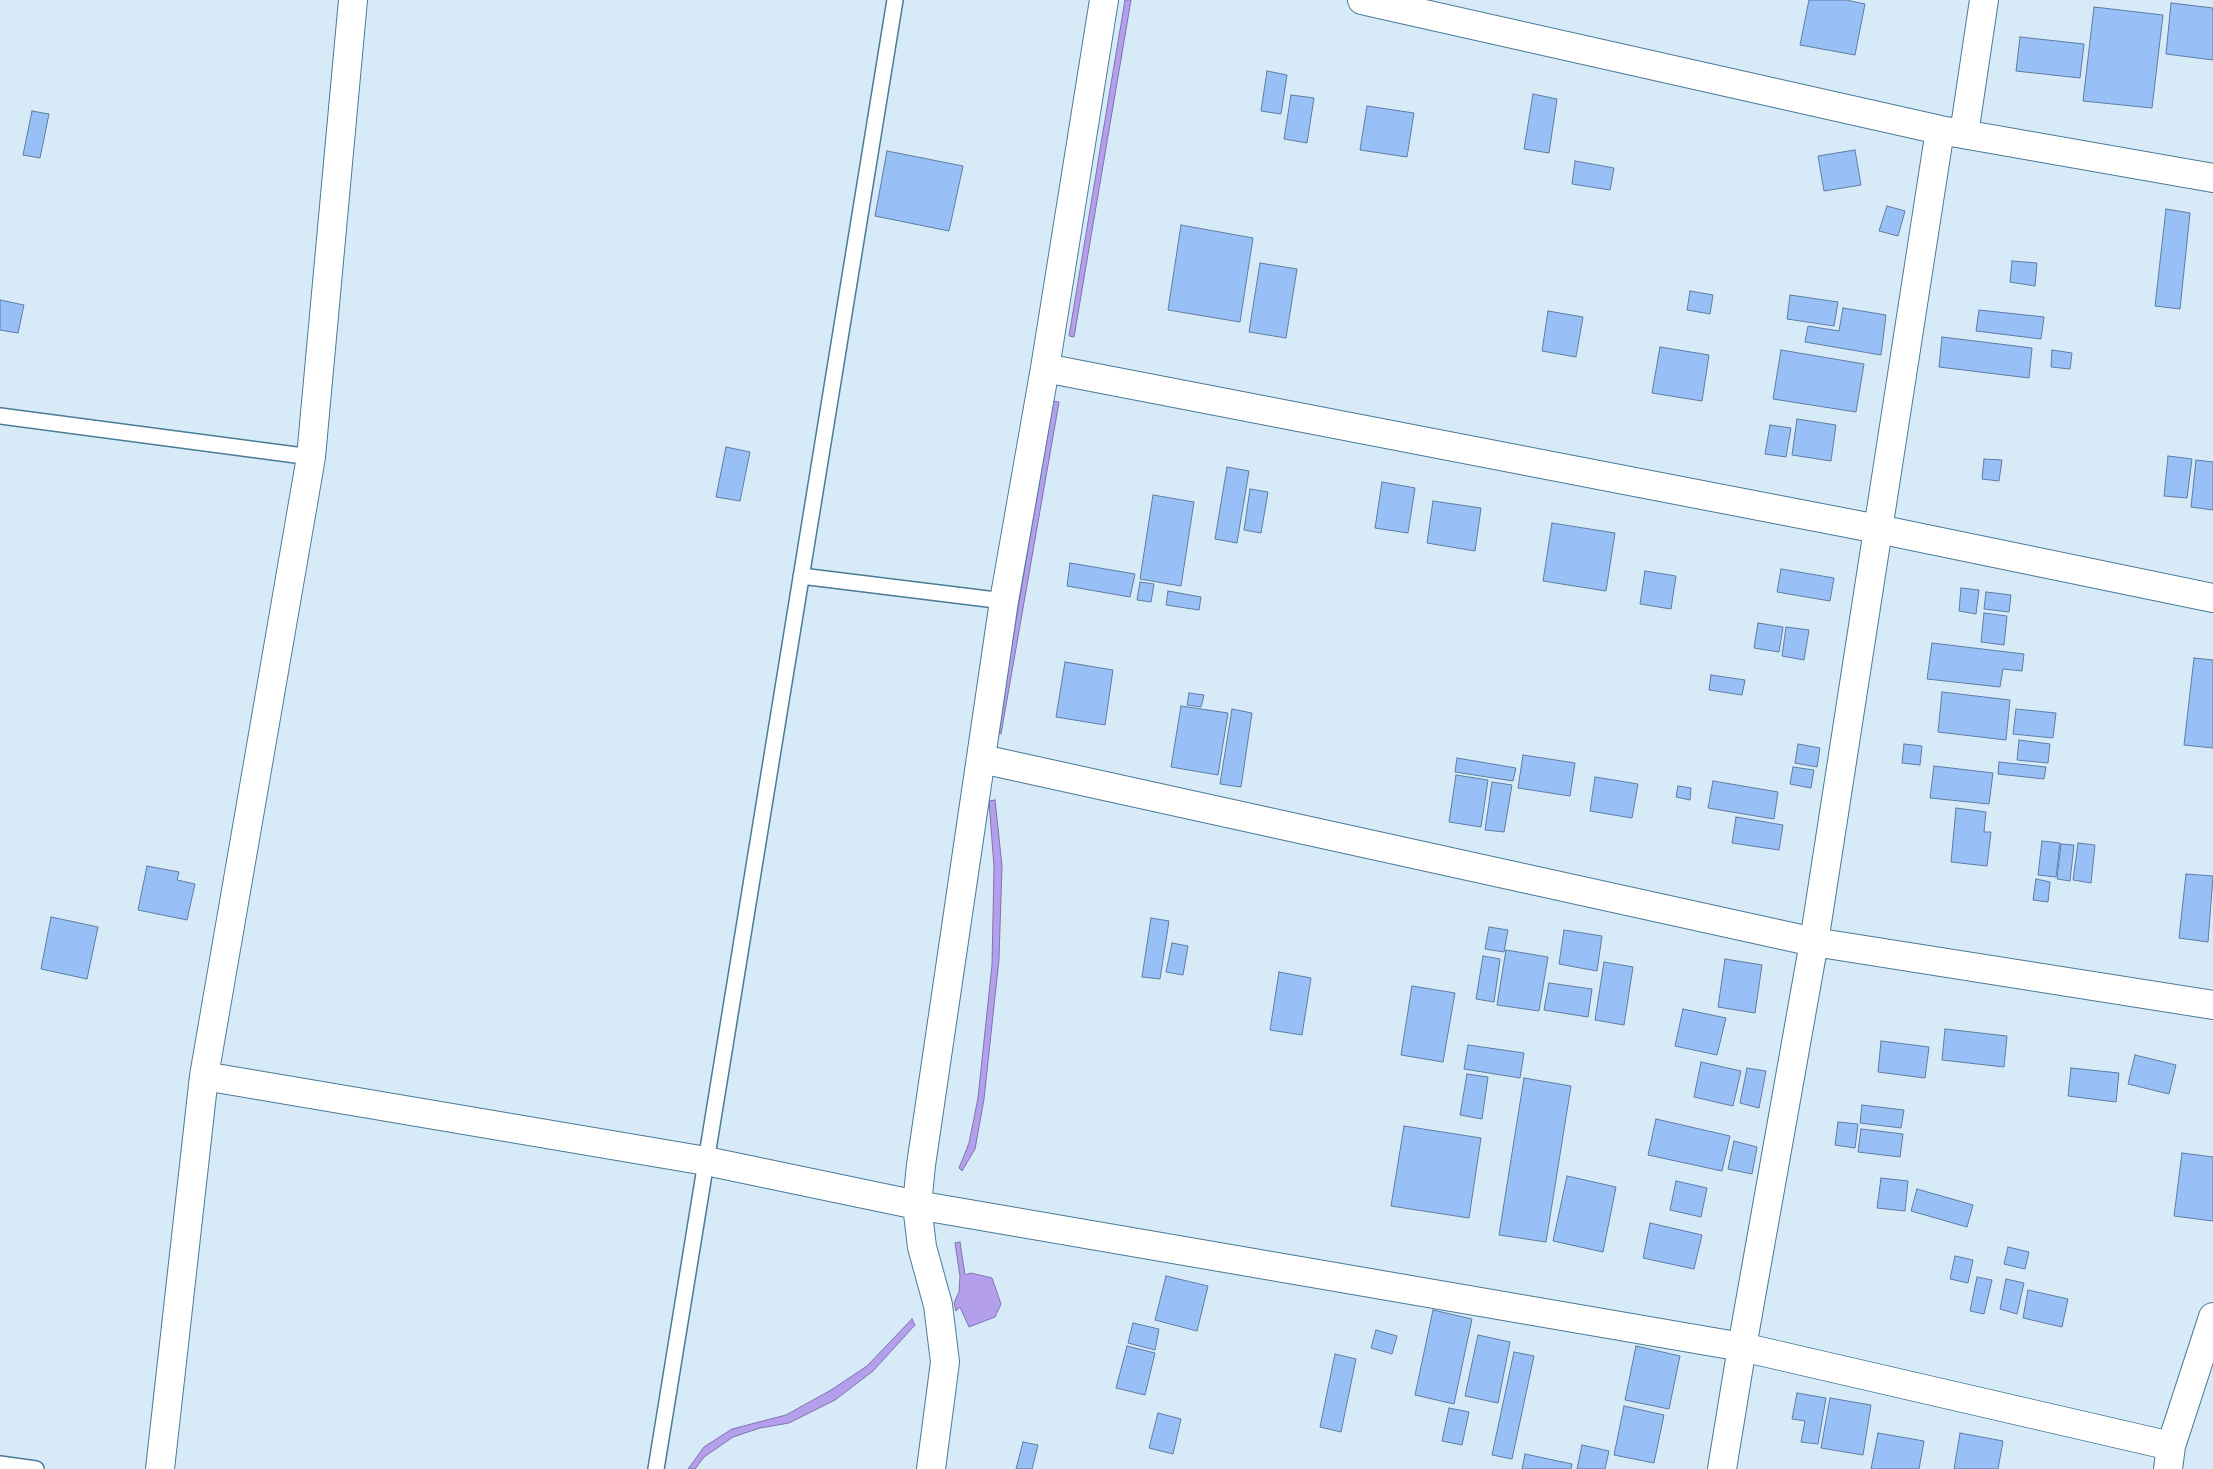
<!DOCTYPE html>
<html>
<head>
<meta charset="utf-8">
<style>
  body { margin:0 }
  canvas { display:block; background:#d6eaf7 }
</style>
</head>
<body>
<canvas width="2213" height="1469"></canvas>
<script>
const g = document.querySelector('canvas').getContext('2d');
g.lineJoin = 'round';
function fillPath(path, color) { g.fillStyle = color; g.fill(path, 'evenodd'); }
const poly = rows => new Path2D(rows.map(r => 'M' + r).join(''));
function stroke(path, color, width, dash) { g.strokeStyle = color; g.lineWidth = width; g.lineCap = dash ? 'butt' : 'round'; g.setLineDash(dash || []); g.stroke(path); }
const water = poly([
  [1125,0,1131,0,1074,337,1069,336,1125,0],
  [1053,401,1059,402,1001,734,997,733,1053,401],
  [995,800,1002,866,999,959,984,1099,975,1149,962,1171,959,1168,969,1143,978,1098,992,965,994,867,989,801,995,800],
  [960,1242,965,1275,971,1273,992,1278,1001,1304,995,1317,969,1327,960,1307,956,1311,954,1303,959,1292,960,1276,955,1243,960,1242],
  [912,1319,915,1325,873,1371,835,1400,789,1423,760,1428,733,1437,704,1457,695,1469,688,1469,704,1447,732,1429,786,1415,831,1390,867,1366,912,1319]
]);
fillPath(water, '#b49fec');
stroke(water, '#7e74ad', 1);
const building = poly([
  [1809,0,1846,0,1865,4,1855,55,1800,45,1809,0],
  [2171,3,2213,8,2213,60,2166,54,2171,3],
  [2094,7,2163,15,2152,108,2083,101,2094,7],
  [2020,37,2084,44,2080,78,2016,71,2020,37],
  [1267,71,1287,75,1281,114,1261,111,1267,71],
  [1533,94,1557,99,1549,153,1524,149,1533,94],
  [1291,95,1314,98,1307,143,1284,139,1291,95],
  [1367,106,1414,113,1407,157,1360,150,1367,106],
  [32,111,49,114,40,158,23,155,32,111],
  [1855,150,1861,185,1824,191,1818,156,1855,150],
  [887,151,963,166,949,231,875,216,887,151],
  [1575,161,1614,168,1610,190,1572,184,1575,161],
  [1887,206,1905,211,1898,236,1879,231,1887,206],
  [2166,209,2190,213,2180,309,2155,306,2166,209],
  [1181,225,1253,238,1240,322,1168,310,1181,225],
  [2012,261,2037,263,2035,286,2010,282,2012,261],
  [1260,263,1297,269,1286,338,1249,332,1260,263],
  [1690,291,1713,295,1710,314,1687,310,1690,291],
  [1790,295,1838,302,1834,326,1787,319,1790,295],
  [0,300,24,305,18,333,0,330,0,300],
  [1843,308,1886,315,1881,355,1805,342,1808,326,1839,331,1843,308],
  [1979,310,2044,317,2041,339,1976,331,1979,310],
  [1548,311,1583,317,1576,357,1542,351,1548,311],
  [1942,337,2032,348,2029,378,1939,367,1942,337],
  [1660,347,1709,355,1702,401,1652,393,1660,347],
  [1781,350,1864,364,1856,412,1773,399,1781,350],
  [2052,350,2072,353,2070,369,2051,367,2052,350],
  [1797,419,1836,425,1831,461,1792,455,1797,419],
  [1770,425,1791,428,1786,457,1765,454,1770,425],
  [726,447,750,452,740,501,716,497,726,447],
  [2168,456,2192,459,2187,498,2164,496,2168,456],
  [1984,459,2002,460,1999,481,1982,479,1984,459],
  [2196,460,2213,462,2213,510,2191,507,2196,460],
  [1227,467,1249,471,1237,543,1215,539,1227,467],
  [1382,482,1415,488,1408,533,1375,528,1382,482],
  [1250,489,1268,492,1261,533,1244,530,1250,489],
  [1153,495,1194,502,1181,586,1140,579,1153,495],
  [1433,501,1481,508,1475,551,1427,543,1433,501],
  [1552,523,1615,533,1606,591,1543,581,1552,523],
  [1070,563,1135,574,1130,597,1067,586,1070,563],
  [1781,569,1834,578,1830,601,1777,592,1781,569],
  [1645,571,1676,576,1671,609,1640,604,1645,571],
  [1140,582,1154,584,1151,602,1137,600,1140,582],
  [1961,588,1979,590,1976,614,1959,611,1961,588],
  [1168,591,1201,597,1199,610,1166,605,1168,591],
  [1986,592,2011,595,2009,612,1984,609,1986,592],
  [1984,613,2007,616,2004,645,1981,642,1984,613],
  [1758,623,1783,627,1779,652,1754,648,1758,623],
  [1786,627,1809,630,1804,660,1782,656,1786,627],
  [1932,643,2024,654,2022,671,2003,669,2000,687,1927,679,1932,643],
  [2194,658,2213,660,2213,748,2184,745,2194,658],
  [1065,662,1113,670,1105,725,1056,717,1065,662],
  [1711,675,1745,680,1742,695,1709,690,1711,675],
  [1942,692,2010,700,2006,740,1938,732,1942,692],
  [1189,693,1204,695,1201,707,1187,705,1189,693],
  [1181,706,1228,713,1218,775,1171,767,1181,706],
  [1232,709,1252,713,1241,787,1220,784,1232,709],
  [2016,709,2056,713,2053,738,2013,734,2016,709],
  [2019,740,2050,744,2048,763,2017,760,2019,740],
  [1798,744,1820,748,1817,767,1795,763,1798,744],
  [1904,744,1922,746,1920,765,1902,763,1904,744],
  [1523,755,1575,763,1570,796,1518,788,1523,755],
  [1457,758,1516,768,1513,781,1455,772,1457,758],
  [1999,762,2046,767,2044,779,1998,774,1999,762],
  [1934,766,1993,773,1989,804,1930,798,1934,766],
  [1793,767,1814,770,1811,788,1790,784,1793,767],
  [1456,775,1488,780,1481,827,1449,822,1456,775],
  [1595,777,1638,784,1632,818,1590,811,1595,777],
  [1713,781,1778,792,1774,819,1708,808,1713,781],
  [1492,782,1512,785,1504,832,1485,830,1492,782],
  [1678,786,1691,788,1690,800,1676,797,1678,786],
  [1956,808,1986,812,1984,832,1991,832,1987,866,1951,862,1956,808],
  [1736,817,1783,825,1779,850,1732,843,1736,817],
  [2042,841,2060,843,2056,877,2038,875,2042,841],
  [2078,843,2095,845,2091,883,2073,880,2078,843],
  [2061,844,2074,845,2070,881,2057,879,2061,844],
  [147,866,179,872,177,880,195,884,187,920,138,910,147,866],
  [2186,874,2213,876,2208,942,2179,938,2186,874],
  [2036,879,2050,882,2048,902,2033,900,2036,879],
  [51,917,98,927,87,979,41,969,51,917],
  [1151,918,1169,921,1160,979,1142,977,1151,918],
  [1489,927,1508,930,1504,952,1485,949,1489,927],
  [1564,930,1602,936,1597,971,1559,964,1564,930],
  [1172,943,1188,946,1183,975,1166,972,1172,943],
  [1506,950,1548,957,1539,1011,1497,1005,1506,950],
  [1483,956,1500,959,1494,1002,1476,999,1483,956],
  [1725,959,1762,965,1755,1013,1718,1007,1725,959],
  [1604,962,1633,967,1624,1025,1595,1020,1604,962],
  [1279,972,1311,978,1302,1035,1270,1030,1279,972],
  [1549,983,1592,989,1588,1017,1544,1010,1549,983],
  [1412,986,1455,993,1443,1062,1401,1055,1412,986],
  [1683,1009,1726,1018,1717,1055,1675,1046,1683,1009],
  [1945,1029,2007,1036,2004,1067,1942,1060,1945,1029],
  [1881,1041,1929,1047,1925,1078,1878,1072,1881,1041],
  [1468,1045,1524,1053,1520,1078,1464,1069,1468,1045],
  [2135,1055,2176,1065,2169,1094,2128,1084,2135,1055],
  [1701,1062,1741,1071,1733,1106,1694,1097,1701,1062],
  [1747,1068,1766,1071,1759,1108,1740,1103,1747,1068],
  [2071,1068,2119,1073,2116,1102,2068,1096,2071,1068],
  [1467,1074,1488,1077,1482,1119,1460,1115,1467,1074],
  [1524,1078,1571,1086,1546,1242,1499,1235,1524,1078],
  [1862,1105,1904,1110,1901,1128,1860,1123,1862,1105],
  [1656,1119,1730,1136,1722,1171,1648,1155,1656,1119],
  [1838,1122,1858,1124,1855,1148,1835,1145,1838,1122],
  [1404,1126,1481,1138,1469,1218,1391,1206,1404,1126],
  [1861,1129,1903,1134,1900,1157,1858,1152,1861,1129],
  [1734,1141,1757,1147,1752,1174,1728,1169,1734,1141],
  [2182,1153,2213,1157,2213,1221,2174,1216,2182,1153],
  [1567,1176,1616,1187,1603,1252,1553,1241,1567,1176],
  [1881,1178,1908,1181,1905,1211,1877,1208,1881,1178],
  [1676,1181,1707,1188,1701,1217,1670,1210,1676,1181],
  [1917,1189,1973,1205,1967,1227,1911,1211,1917,1189],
  [1650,1223,1702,1235,1694,1269,1643,1258,1650,1223],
  [2008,1247,2029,1252,2025,1269,2004,1264,2008,1247],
  [1955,1256,1973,1260,1968,1283,1950,1279,1955,1256],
  [1166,1276,1208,1286,1197,1331,1155,1320,1166,1276],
  [1977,1277,1992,1280,1984,1314,1970,1311,1977,1277],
  [2006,1279,2024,1283,2017,1314,2000,1309,2006,1279],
  [2028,1290,2068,1299,2062,1327,2023,1318,2028,1290],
  [1433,1310,1472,1319,1454,1404,1415,1395,1433,1310],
  [1133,1323,1159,1329,1155,1350,1128,1343,1133,1323],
  [1376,1330,1397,1336,1392,1354,1371,1348,1376,1330],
  [1478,1335,1510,1342,1498,1403,1465,1396,1478,1335],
  [1127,1346,1155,1353,1145,1395,1116,1388,1127,1346],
  [1636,1346,1680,1356,1669,1409,1625,1400,1636,1346],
  [1514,1352,1534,1356,1512,1459,1492,1455,1514,1352],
  [1335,1354,1356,1359,1341,1432,1320,1427,1335,1354],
  [1797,1393,1826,1398,1818,1444,1801,1442,1805,1421,1792,1419,1797,1393],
  [1830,1398,1871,1405,1863,1455,1821,1448,1830,1398],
  [1624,1406,1664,1415,1654,1463,1614,1455,1624,1406],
  [1449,1408,1469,1412,1462,1445,1442,1441,1449,1408],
  [1158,1413,1181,1419,1173,1454,1149,1448,1158,1413],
  [1878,1433,1924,1441,1919,1469,1871,1469,1878,1433],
  [1960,1433,2003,1441,1998,1469,1954,1469,1960,1433],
  [1023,1442,1038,1445,1032,1469,1016,1469,1023,1442],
  [1582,1445,1609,1451,1605,1469,1577,1469,1582,1445],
  [1525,1454,1572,1464,1571,1469,1522,1469,1525,1454]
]);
fillPath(building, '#98c0f7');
stroke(building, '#5f7ca3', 1);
const service = poly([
  [0,416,311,457],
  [801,576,1004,601],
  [0,1464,36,1469],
  [656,1469,895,0]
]);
const minor = poly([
  [1362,0,1940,130,2213,178],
  [1964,134,1984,0],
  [1045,368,1878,529,2213,598],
  [982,759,1814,942,2213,1005],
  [204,1076,706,1161,917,1205,1742,1347,2171,1446],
  [160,1469,204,1076,311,457,353,0],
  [931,1469,945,1362,938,1305,922,1247,917,1205,921,1165,1004,601,1045,368,1104,0],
  [1722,1469,1742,1347,1814,942,1940,130],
  [2168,1469,2171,1446,2213,1317]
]);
stroke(service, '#4a7b98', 18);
stroke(minor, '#4a7b98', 30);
stroke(service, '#fff', 15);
stroke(minor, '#fff', 28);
</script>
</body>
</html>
